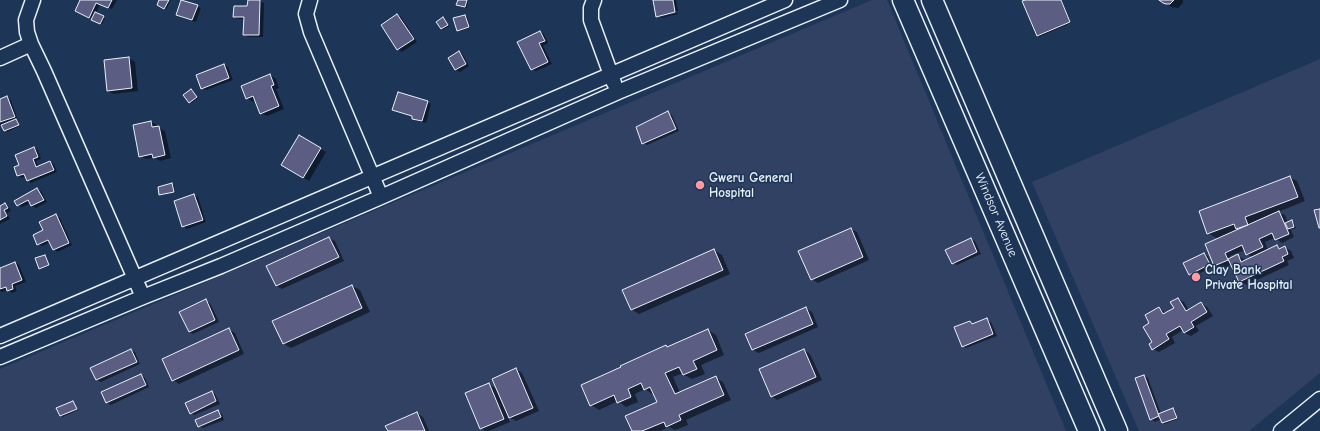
<!DOCTYPE html>
<html>
<head>
<meta charset="utf-8">
<style>
  body { margin:0 }
  canvas { display:block; background:#1d3557 }
</style>
</head>
<body>
<canvas width="1320" height="431"></canvas>
<script>
const g = document.querySelector('canvas').getContext('2d');
g.lineJoin = 'round';
function fillPath(path, color) { g.fillStyle = color; g.fill(path, 'evenodd'); }
const poly = rows => new Path2D(rows.map(r => 'M' + r).join(''));
function stroke(path, color, width, dash) { g.strokeStyle = color; g.lineWidth = width; g.lineCap = dash ? 'butt' : 'round'; g.setLineDash(dash || []); g.stroke(path); }
function write(font, color, halo, rows, align = 'center') {
  g.font = font + ' "Comic Neue",sans-serif'; g.lineWidth = 3; g.setLineDash([]); g.textBaseline = 'middle'; g.strokeStyle = halo; g.fillStyle = color; for (const [text, x, y, turn = 0] of rows) {
    g.save(); g.translate(x, y); g.rotate((+turn || 0) * Math.PI / 180); g.textAlign = isNaN(turn) ? turn : align; if (halo) g.strokeText(text, 0, 0); g.fillText(text, 0, 0); g.restore();
  }
}
fillPath(poly([
  [872,0,887,0,1066,431,0,431,0,369],
  [1320,59,1320,373,1249,431,1139,431,1032,182]
]), '#304164');
fillPath(poly([
  [81,0,117,0,112,9,100,4,96,13,105,18,102,24,80,13],
  [161,0,171,0,166,9,158,4],
  [459,0,468,1,467,8,459,5],
  [654,0,676,0,678,11,659,15,659,17,678,13,678,14,661,18,657,16],
  [1028,0,1062,0,1071,23,1039,37,1038,36],
  [1161,0,1183,0,1183,3,1178,8,1171,7],
  [249,1,260,1,264,3,263,37,248,37,244,34,245,19,238,19,234,17,248,7],
  [197,6,201,8,196,22,181,17],
  [397,15,401,17,417,42,402,52,398,49],
  [465,16,467,17,470,28,460,31,458,30],
  [444,20,449,26,443,30,441,29],
  [540,32,544,34,548,43,543,46,552,64,536,71,532,69],
  [459,52,463,55,469,66,460,72,456,70,449,58],
  [129,58,135,62,138,91,114,94,108,91],
  [224,65,228,67,233,80,206,90,202,88],
  [270,75,276,79,279,88,276,89,284,109,267,116,261,113,256,100,253,102,247,98],
  [191,90,198,98,191,103,190,102],
  [7,98,11,100,20,126,7,132,2,125,0,126,0,100],
  [427,102,431,104,426,123,417,121,413,119],
  [668,113,672,115,679,131,647,145,643,143],
  [151,122,157,125,157,127,165,131,171,158,160,161,155,158,146,159,140,156],
  [300,137,326,152,309,181,283,164],
  [34,148,38,150,41,159,36,161,39,167,50,162,54,164,57,172,31,183,27,180,26,176,22,178,18,176],
  [1289,177,1297,181,1305,201,1278,212,1285,215,1288,223,1292,222,1294,223,1296,228,1291,230,1294,237,1282,243,1275,238,1265,242,1268,250,1277,246,1281,249,1285,247,1291,251,1294,258,1287,261,1289,265,1246,285,1240,281,1232,264,1221,269,1215,265,1218,239,1208,233],
  [1245,250,1246,254,1253,257,1245,261,1244,259,1238,256,1231,259,1230,256],
  [1224,256,1230,260,1230,262,1223,258],
  [172,185,174,185,175,192,162,195,160,195],
  [37,189,41,191,47,202,36,208,32,206,31,203,22,207,18,205],
  [194,195,198,197,206,222,187,229,183,226],
  [5,204,9,207,11,211,7,213,10,219,0,224,0,207],
  [56,216,60,218,72,245,58,252,54,249,51,242,42,246,38,244,44,231],
  [851,229,857,232,869,260,818,283,811,279],
  [329,238,335,241,344,261,282,289,276,286,268,266],
  [971,239,975,241,981,254,957,265,953,263],
  [714,250,722,255,730,274,639,314,631,309],
  [1204,254,1208,256,1213,267,1194,276,1190,274],
  [45,256,46,257,50,266,41,269,40,268],
  [15,263,19,265,26,282,15,286,17,291,12,293,8,290,2,292,0,291,0,269],
  [352,286,360,290,370,312,291,348,284,344],
  [1178,299,1184,302,1189,311,1201,303,1207,307,1213,316,1196,326,1199,331,1191,336,1185,333,1183,330,1172,337,1175,343,1159,352,1153,349,1154,342,1151,324,1159,308,1166,313,1175,308],
  [206,301,210,303,219,322,193,334,189,332],
  [806,308,812,312,818,327,759,353,753,350],
  [987,320,991,322,997,336,966,348,963,346,970,322,975,324],
  [229,329,235,333,244,354,179,384,173,380],
  [708,330,716,335,724,355,701,365,705,374,692,379,684,375,683,373,673,377,680,393,715,377,723,382,731,400,686,420,688,425,675,430,669,427,660,431,633,431,658,402,654,393,652,394,645,389,635,394,638,402,626,407,618,401,599,410,591,405,666,347,668,348],
  [131,350,135,352,140,364,101,382,97,380,92,368],
  [804,350,810,354,822,380,777,400,771,396],
  [516,369,522,373,539,411,516,421,507,416,510,422,489,431,485,431,481,428,488,384,497,389],
  [141,375,145,378,149,387,111,405,107,403],
  [1144,376,1148,378,1161,414,1173,409,1175,410,1178,419,1164,424,1161,419,1155,422,1151,419],
  [211,392,215,394,220,404,194,415,190,413],
  [73,402,78,410,63,417,61,416,58,409],
  [218,411,222,414,224,420,203,428,199,426],
  [417,413,423,417,429,431,389,431]
]), '#0007');
const building = poly([
  [80,0,112,0,108,8,96,3,89,18,75,11,80,0],
  [159,0,169,0,164,9,157,5,159,0],
  [181,0,198,5,192,20,176,15,181,0],
  [248,0,260,0,259,35,243,35,244,17,233,17,234,6,247,6,248,0],
  [458,0,467,0,465,7,456,5,458,0],
  [653,0,673,0,675,12,656,17,653,0],
  [1025,0,1061,0,1070,22,1037,36,1022,1,1025,0],
  [1159,0,1174,0,1170,4,1166,4,1163,3,1159,0],
  [95,12,104,16,100,24,91,20,95,12],
  [397,14,414,39,397,50,381,25,397,14],
  [465,15,469,27,457,31,453,18,465,15],
  [443,17,448,25,441,29,436,22,443,17],
  [540,31,545,41,539,43,548,62,531,70,517,42,540,31],
  [459,51,466,64,455,70,448,58,459,51],
  [129,57,132,88,107,91,104,60,129,57],
  [224,64,229,78,201,89,196,75,224,64],
  [270,74,274,85,271,86,279,106,260,114,253,96,246,99,241,86,270,74],
  [191,89,197,97,189,103,183,95,191,89],
  [398,92,428,101,422,121,412,119,412,116,392,110,398,92],
  [7,96,15,117,0,122,0,99,7,96],
  [668,111,676,129,642,144,636,127,668,111],
  [16,119,19,125,4,131,1,125,16,119],
  [151,121,152,127,159,126,165,155,153,158,152,154,139,157,133,125,151,121],
  [299,135,321,148,303,178,281,165,299,135],
  [34,147,38,157,33,159,36,167,50,161,54,170,27,181,24,174,17,176,14,167,19,165,15,155,34,147],
  [1290,176,1298,197,1245,217,1248,225,1236,229,1234,224,1207,234,1199,211,1290,176],
  [172,183,174,192,159,195,158,187,172,183],
  [37,188,44,200,31,206,28,200,17,206,14,201,37,188],
  [194,194,203,220,182,227,174,201,194,194],
  [5,203,8,208,4,210,7,216,0,220,0,206,5,203],
  [1320,209,1320,228,1319,228,1314,210,1320,209],
  [1279,211,1289,234,1275,240,1272,233,1259,239,1263,247,1246,255,1242,245,1225,253,1228,260,1214,266,1205,244,1279,211],
  [56,214,69,243,53,250,48,240,37,245,33,235,43,230,39,222,56,214],
  [1292,220,1294,227,1288,229,1285,223,1292,220],
  [851,228,863,257,811,280,798,251,851,228],
  [329,237,339,257,276,286,266,266,329,237],
  [971,238,977,252,952,264,945,250,971,238],
  [1277,245,1279,249,1285,246,1288,254,1282,257,1284,261,1239,282,1228,259,1238,254,1241,262,1277,245],
  [714,249,723,270,631,310,622,290,714,249],
  [1204,253,1210,264,1189,275,1183,263,1204,253],
  [45,255,49,265,39,269,35,258,45,255],
  [15,262,22,280,12,284,13,289,7,291,6,287,0,289,0,268,15,262],
  [352,285,362,308,283,344,272,321,352,285],
  [1178,298,1186,311,1201,302,1207,312,1191,322,1194,327,1184,333,1180,326,1166,334,1169,339,1152,350,1149,344,1152,342,1143,327,1149,323,1145,315,1159,307,1163,314,1174,308,1170,302,1178,298],
  [206,299,215,320,189,332,179,312,206,299],
  [806,307,813,324,752,350,745,334,806,307],
  [987,318,993,334,962,347,954,327,970,321,972,324,987,318],
  [229,328,239,350,172,381,162,359,229,328],
  [708,329,717,350,693,361,697,369,683,375,679,367,665,373,675,394,716,376,724,395,679,415,681,420,666,427,664,422,642,431,632,431,625,416,657,402,650,387,644,390,641,383,628,389,631,397,617,403,614,395,590,406,581,385,621,367,620,366,666,345,667,347,708,329],
  [131,349,137,362,96,380,90,368,131,349],
  [804,349,816,377,771,397,759,369,804,349],
  [516,368,533,408,509,418,492,379,516,368],
  [141,374,146,385,106,403,101,392,141,374],
  [1144,375,1159,416,1150,420,1135,378,1144,375],
  [489,383,504,419,480,429,465,393,489,383],
  [212,391,216,401,190,414,185,403,212,391],
  [73,401,77,409,60,416,56,408,73,401],
  [1173,408,1177,418,1162,423,1158,414,1173,408],
  [218,410,221,417,198,427,195,420,218,410],
  [417,412,425,431,388,431,385,426,417,412]
]);
fillPath(building, '#5b5d82');
stroke(building, '#e8f1f8', 1);
const street = poly([
  [33,0,26,20,27,32,31,44,44,71,143,297],
  [310,0,306,14,311,32,381,197],
  [594,0,591,8,591,20,614,83],
  [0,58,31,44],
  [0,336,785,0],
  [0,357,143,297,221,266,381,197,618,92,840,0],
  [1281,431,1320,399]
]);
const secondary = poly([
  [903,0,1089,431],
  [932,0,1117,431]
]);
stroke(street, '#e8f1f8', 17);
stroke(secondary, '#e8f1f8', 23);
stroke(street, '#1d3557', 14);
stroke(secondary, '#1d3557', 20);
for (const [x, y, r, color] of [
  [700,185,5,"#ff9aa2"],
  [1196,277,5,"#ff9aa2"]
]) { const dot = new Path2D(); dot.arc(x, y, r, 0, 2 * Math.PI); g.fillStyle = color; g.fill(dot); stroke(dot, '#1d3557', 1.5); }
write('bold 13px', '#e8f1f8', '#1d3557', [
  ["Gweru General",709,178],
  ["Hospital",709,193],
  ["Clay Bank",1205,270],
  ["Private Hospital",1205,285]
], 'left');
write('13px', '#e8f1f8', '#1d3557', [
  ["Windsor Avenue",996,215,67]
]);
</script>
</body>
</html>
